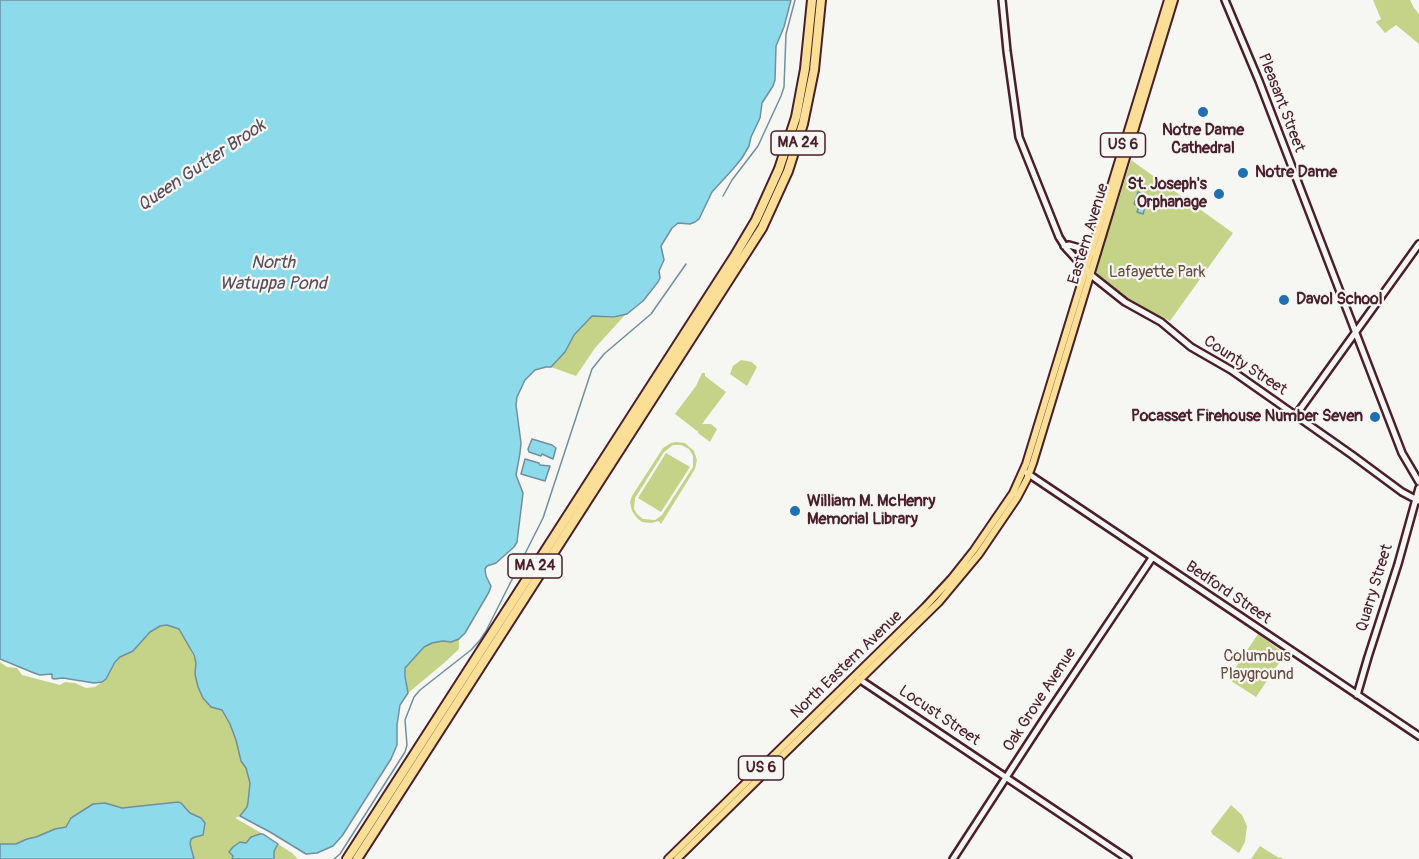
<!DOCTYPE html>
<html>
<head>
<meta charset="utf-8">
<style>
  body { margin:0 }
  canvas { display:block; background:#f6f6f2 }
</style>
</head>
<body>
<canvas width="1419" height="859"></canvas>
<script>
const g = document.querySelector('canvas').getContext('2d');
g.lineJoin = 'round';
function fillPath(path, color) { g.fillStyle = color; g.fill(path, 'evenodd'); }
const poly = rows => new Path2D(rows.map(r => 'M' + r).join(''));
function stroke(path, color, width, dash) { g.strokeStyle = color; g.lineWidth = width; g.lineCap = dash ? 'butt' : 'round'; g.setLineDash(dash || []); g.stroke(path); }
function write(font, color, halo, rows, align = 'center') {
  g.font = font + ' Pangolin,sans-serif'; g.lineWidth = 4.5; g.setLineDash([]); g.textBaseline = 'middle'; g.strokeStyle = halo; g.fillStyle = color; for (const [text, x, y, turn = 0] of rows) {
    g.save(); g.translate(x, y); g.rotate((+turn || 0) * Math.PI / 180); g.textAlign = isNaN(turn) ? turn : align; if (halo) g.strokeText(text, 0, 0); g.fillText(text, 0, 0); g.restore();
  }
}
fillPath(poly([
  [1373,0,1410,0,1414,8,1419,14,1419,44,1396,25,1385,33,1376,22,1381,19],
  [1131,160,1233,233,1170,321,1129,301,1100,278,1096,271,1096,266,1113,211,1115,211],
  [625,315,595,348,576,376,551,367,565,352,574,335,592,316,614,318],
  [741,360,752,362,757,367,747,386,730,374,733,366],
  [702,373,705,373,705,376,726,392,702,424,711,424,717,429,710,442,698,433,698,430,697,431,675,414,696,386],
  [676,442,685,443,694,451,697,460,695,469,661,524,659,521,651,523,642,522,637,518,632,511,630,502,632,496,663,448,671,443],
  [673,445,681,445,689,449,693,456,693,467,662,515,655,520,643,519,637,514,634,509,635,498,664,452],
  [666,453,690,467,661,512,638,498],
  [167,625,179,629,188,643,196,663,195,674,198,687,203,698,211,707,222,710,230,724,236,740,241,761,246,768,250,783,247,807,240,816,235,818,263,834,260,834,251,837,246,843,240,842,233,847,232,859,194,859,190,844,191,839,195,837,199,837,201,818,190,813,185,807,177,802,122,808,105,803,93,804,83,811,66,827,55,829,36,837,27,839,16,844,0,844,0,662,7,667,17,668,22,675,60,685,65,682,75,683,86,688,95,687,106,679,115,662,120,657,133,651,150,632,160,626],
  [1258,634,1285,654,1256,697,1228,679],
  [459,639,459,649,444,663,408,693,405,668,409,663,424,647,432,643,443,641,451,642],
  [1231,805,1242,815,1247,826,1245,842,1239,853,1212,834,1211,831],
  [278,844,292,853,298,859,274,859,274,851],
  [1260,846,1279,858,1280,857,1283,859,1251,859]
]), '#c4d387');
const water = poly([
  [0,0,791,0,784,27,776,46,775,80,773,86,762,103,760,118,751,137,749,146,742,158,733,169,712,192,699,219,695,222,690,224,678,223,672,228,661,246,664,260,659,271,660,278,658,282,643,301,627,314,614,317,592,316,574,335,565,352,551,367,546,367,535,370,525,380,517,397,516,405,521,443,520,453,516,475,523,493,517,542,514,547,496,563,487,566,485,569,486,576,491,586,489,592,465,633,459,639,451,642,443,641,432,643,424,647,405,668,405,676,408,693,400,705,397,725,397,745,391,759,342,836,333,846,317,853,306,854,270,832,240,816,247,807,248,802,250,783,246,768,241,761,236,740,230,724,222,710,211,707,203,698,198,687,195,674,196,663,194,655,179,629,167,625,160,626,150,632,133,651,120,657,115,662,106,679,102,682,94,683,63,678,54,679,52,678,52,674,40,675,34,673,0,659,0,0],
  [1138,192,1143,194,1142,199,1147,201,1143,214,1137,212,1139,206,1134,204,1138,192],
  [532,439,552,445,556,448,553,459,542,454,541,456,529,452,528,449,532,439],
  [525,459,539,463,540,465,550,466,545,481,521,474,525,459],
  [178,802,181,803,190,813,201,818,205,823,203,835,195,837,191,839,190,844,194,859,0,859,0,844,16,844,27,839,36,837,55,829,66,827,71,818,93,804,105,803,122,808,178,802],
  [260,834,263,834,278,844,274,851,274,859,232,859,233,856,229,852,233,847,240,842,246,843,251,837,260,834]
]);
fillPath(water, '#8cdaea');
stroke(water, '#728f9e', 1.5);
stroke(poly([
  [723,196,732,180,758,146,781,96,784,87,786,34,795,0],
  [334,859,340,854,405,752,407,745,405,720,414,697,420,690,471,650,480,640,486,631,543,518,592,369,604,354,651,314,686,264]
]), '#728f9e', 1.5);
const secondary = poly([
  [1002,0,1007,51,1019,137,1059,237,1066,248,1091,275,1125,302,1161,322,1191,347,1231,370,1352,455,1402,492,1419,501],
  [1225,0,1259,81,1402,453,1419,482],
  [1064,246,1069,245,1097,253],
  [1296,415,1419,244],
  [1027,473,1419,736],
  [859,679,1128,859],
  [1357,695,1368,657,1398,564,1419,488],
  [953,859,1046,716,1152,558]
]);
const primary = poly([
  [668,859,925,607,951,579,974,550,1013,493,1026,464,1168,0],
  [677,859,939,602,979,554,1017,498,1027,479,1033,463,1174,0]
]);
const highway = poly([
  [347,859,734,257,756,220,779,169,796,117,805,69,812,0],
  [357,859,762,228,788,171,803,124,814,70,821,0]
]);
stroke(secondary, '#4a1f2b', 10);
stroke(primary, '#4a1f2b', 10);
stroke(highway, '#4a1f2b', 12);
stroke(secondary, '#f6f6f2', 5);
stroke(primary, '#fbdf96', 6);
stroke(highway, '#fbdf96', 8);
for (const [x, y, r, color] of [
  [1203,112,6,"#1f6fb2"],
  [1243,173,6,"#1f6fb2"],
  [1219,194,6,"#1f6fb2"],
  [1284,300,6,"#1f6fb2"],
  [1375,417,6,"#1f6fb2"],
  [795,511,6,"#1f6fb2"]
]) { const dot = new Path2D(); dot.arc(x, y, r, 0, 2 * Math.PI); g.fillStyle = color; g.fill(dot); stroke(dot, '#f6f6f2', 2); }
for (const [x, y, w] of [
  [798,143,54],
  [1123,145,45],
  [535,566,54],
  [761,768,45]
]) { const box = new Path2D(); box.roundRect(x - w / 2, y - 12, w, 24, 4.5); g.fillStyle = '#f6f6f2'; g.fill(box); stroke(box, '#4a1f2b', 1.5); }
write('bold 15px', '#4a1f2b', null, [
  ["MA 24",798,143],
  ["US 6",1123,145],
  ["MA 24",535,566],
  ["US 6",761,768]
]);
write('16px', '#4a1f2b', '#f6f6f2', [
  ["Pleasant Street",1281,103,69],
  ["Eastern Avenue",1089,234,-73],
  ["County Street",1245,366,33],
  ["Quarry Street",1375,588,-73],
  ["Bedford Street",1228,593,34],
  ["North Eastern Avenue",847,665,-44],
  ["Oak Grove Avenue",1040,700,-57],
  ["Locust Street",939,716,34]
]);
write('bold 16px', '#4a1f2b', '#f6f6f2', [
  ["Notre Dame",1203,131,"center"],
  ["Cathedral",1203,149,"center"],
  ["Notre Dame",1255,173],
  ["St. Joseph's",1207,185,"right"],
  ["Orphanage",1207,203,"right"],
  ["Davol School",1296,300],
  ["Pocasset Firehouse Number Seven",1363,417,"right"],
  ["William M. McHenry",807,502],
  ["Memorial Library",807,520]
], 'left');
write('16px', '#684c42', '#f6f6f2', [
  ["Lafayette Park",1157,273],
  ["Columbus",1257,657],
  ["Playground",1257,675]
]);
write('italic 18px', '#5a4e5b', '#f6f6f2', [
  ["Queen Gutter Brook",202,166,-34],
  ["North",273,263],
  ["Watuppa Pond",273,284]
]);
</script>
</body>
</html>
